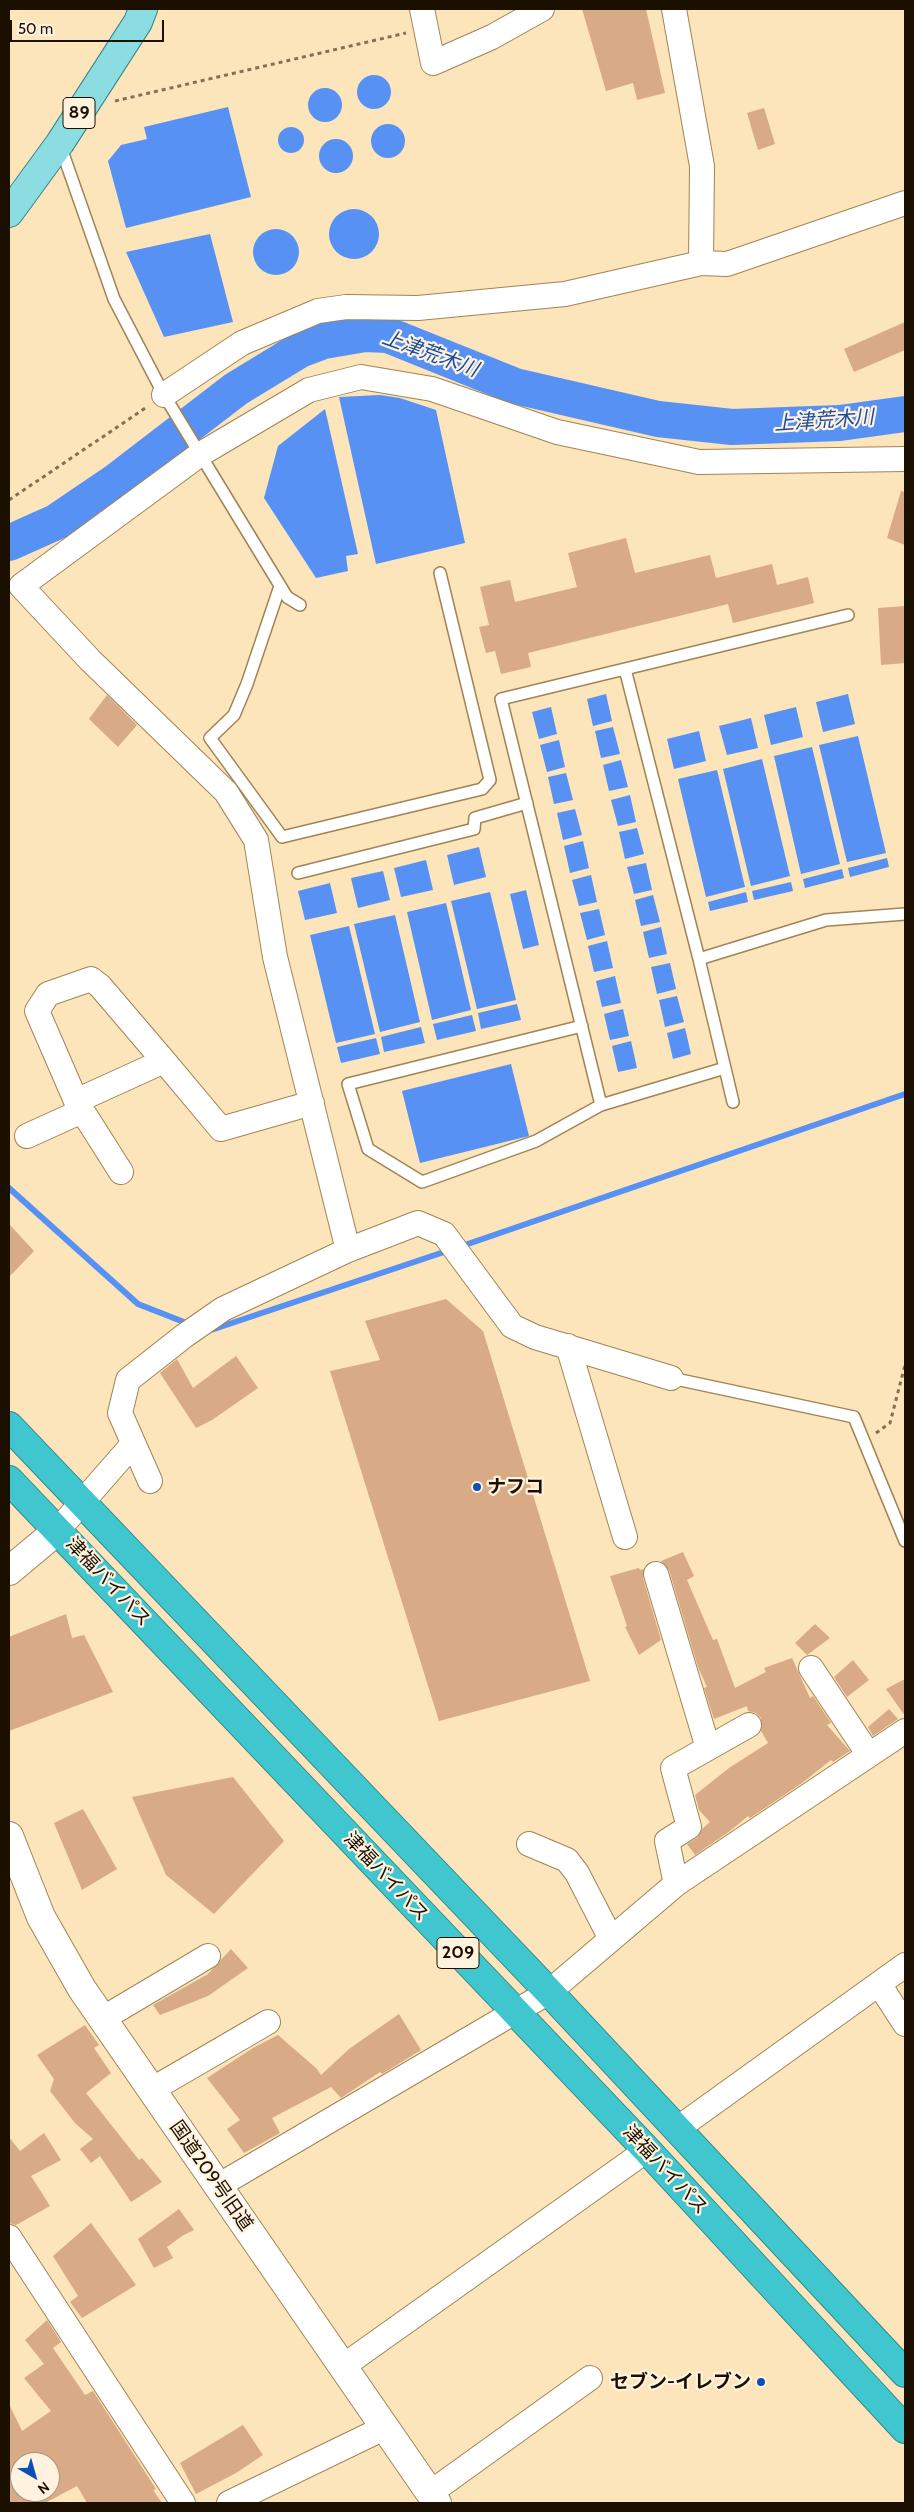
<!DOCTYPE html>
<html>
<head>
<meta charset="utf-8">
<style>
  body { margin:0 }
  #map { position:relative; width:914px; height:2512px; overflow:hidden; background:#fce4bb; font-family:Cabin,sans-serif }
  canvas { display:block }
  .frame { position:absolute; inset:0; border:10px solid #1b1000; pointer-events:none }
  .north { position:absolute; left:10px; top:2452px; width:50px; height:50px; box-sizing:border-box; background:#fff3df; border:1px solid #a49886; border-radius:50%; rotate:142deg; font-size:14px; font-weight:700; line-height:20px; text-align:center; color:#1b1000 }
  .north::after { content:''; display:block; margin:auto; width:18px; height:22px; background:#0c4fb9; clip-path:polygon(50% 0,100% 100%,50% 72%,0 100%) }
  .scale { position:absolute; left:10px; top:20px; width:154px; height:22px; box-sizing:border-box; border:2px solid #1b1000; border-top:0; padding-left:6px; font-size:15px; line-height:18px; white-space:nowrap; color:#1b1000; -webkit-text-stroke:4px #fff3df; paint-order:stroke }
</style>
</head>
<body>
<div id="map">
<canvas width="914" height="2512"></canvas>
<div class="frame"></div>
<div class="north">N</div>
<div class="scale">50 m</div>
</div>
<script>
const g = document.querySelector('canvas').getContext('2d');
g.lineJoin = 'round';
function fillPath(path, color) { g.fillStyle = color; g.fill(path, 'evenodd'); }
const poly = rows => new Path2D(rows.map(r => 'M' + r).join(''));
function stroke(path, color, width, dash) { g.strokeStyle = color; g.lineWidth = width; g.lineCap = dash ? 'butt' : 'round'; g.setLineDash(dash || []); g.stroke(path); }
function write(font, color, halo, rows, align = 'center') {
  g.font = font + ' Cabin,"Noto Sans JP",sans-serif'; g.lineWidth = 4.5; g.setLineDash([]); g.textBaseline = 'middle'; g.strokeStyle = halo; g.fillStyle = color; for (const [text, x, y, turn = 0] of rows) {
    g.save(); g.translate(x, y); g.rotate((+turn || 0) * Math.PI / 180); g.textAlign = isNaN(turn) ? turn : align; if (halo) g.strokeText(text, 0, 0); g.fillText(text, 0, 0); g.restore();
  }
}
fillPath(poly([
  '357 92a17 17 0 1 1 34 0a17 17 0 1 1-34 0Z',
  '308 105a17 17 0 1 1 34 0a17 17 0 1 1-34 0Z',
  [228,107,251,197,126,228,108,161,121,145,147,139,144,127],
  '371 141a17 17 0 1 1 34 0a17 17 0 1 1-34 0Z',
  '278 140a13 13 0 1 1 26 0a13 13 0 1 1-26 0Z',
  '319 156a17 17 0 1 1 34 0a17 17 0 1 1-34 0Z',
  '329 234a25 25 0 1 1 50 0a25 25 0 1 1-50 0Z',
  '253 252a23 23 0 1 1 46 0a23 23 0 1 1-46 0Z',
  [210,234,233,322,164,337,126,252],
  [380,395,400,398,436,410,465,543,376,564,339,397],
  [325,409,358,554,346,556,348,571,316,578,264,498,278,446],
  [606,694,612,721,593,726,587,699],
  [848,694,855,724,823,732,816,702],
  [551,707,557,734,539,739,532,712],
  [796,707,803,737,771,745,764,715],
  [751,718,758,748,727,755,719,726],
  [613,727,620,754,601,758,595,731],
  [699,731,706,761,674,769,667,739],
  [858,736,886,853,847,862,819,745],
  [559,740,565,767,547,772,540,745],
  [812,747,840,864,801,874,774,756],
  [762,759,790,876,751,886,723,769],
  [621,760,628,787,609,791,603,765],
  [717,770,745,887,706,897,678,779],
  [566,773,573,800,554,804,548,777],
  [630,795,636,822,618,826,611,800],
  [575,809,582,835,563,840,557,813],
  [637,828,644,854,625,859,619,832],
  [583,841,589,868,570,873,564,846],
  [479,847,486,877,454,885,447,855],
  [887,858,889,867,850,877,848,868],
  [426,860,433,890,401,897,394,868],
  [646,863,652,890,634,894,627,867],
  [842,869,844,878,805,888,803,879],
  [383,871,390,900,358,908,351,878],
  [591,875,597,902,579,906,572,880],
  [791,882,793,891,754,900,752,891],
  [330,883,337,913,305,920,298,891],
  [526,890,539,945,523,949,510,894],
  [490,892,516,1000,477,1009,451,901],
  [746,892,748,902,710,911,708,902],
  [653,895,660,922,641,926,635,900],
  [446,903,471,1010,432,1020,407,912],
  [599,909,605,935,587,940,580,913],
  [395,915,420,1022,380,1032,354,924],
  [349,926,375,1034,336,1043,310,935],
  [661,927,667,954,649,958,643,932],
  [607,941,613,968,594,972,588,946],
  [670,963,676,989,657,994,651,967],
  [615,976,621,1003,602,1007,596,981],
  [677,996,684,1022,665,1027,659,1000],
  [517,1004,521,1020,481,1029,478,1013],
  [623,1009,629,1036,610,1040,604,1014],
  [472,1015,476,1031,437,1040,433,1024],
  [421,1027,425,1043,384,1052,381,1037],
  [685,1028,691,1054,673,1059,667,1033],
  [376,1038,380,1054,341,1063,337,1047],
  [631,1041,637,1068,618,1072,612,1046],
  [511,1064,529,1136,420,1163,402,1091]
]), '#5791f4');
stroke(poly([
  [9,1188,138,1304,189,1324],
  [459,1247,905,1094],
  [208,1331,450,1250]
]), '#5791f4', 6);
stroke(poly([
  [9,543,56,522,115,482,236,389,300,350,324,341,365,334,388,335,515,386,658,419,732,427,840,423,905,414]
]), '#5791f4', 36);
fillPath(poly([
  [582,9,646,9,665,93,637,100,633,83,606,91],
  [764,108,775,144,758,150,747,113],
  [905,322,905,350,854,372,844,349],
  [901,491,905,492,905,545,887,538],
  [626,538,635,573,710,555,716,578,772,564,777,585,808,577,814,603,733,623,728,604,528,653,531,667,501,674,495,651,486,653,479,627,489,625,480,587,510,580,515,602,577,587,568,553],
  [905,606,905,663,881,665,878,608],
  [107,695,137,725,118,747,89,719],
  [9,1224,34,1251,9,1277],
  [446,1299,483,1331,590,1681,439,1721,330,1371,380,1360,365,1321],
  [236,1356,258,1388,212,1420,196,1428,160,1373,177,1359,193,1388],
  [683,1552,694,1576,687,1580,713,1640,717,1639,735,1688,766,1672,764,1668,792,1658,810,1698,813,1696,831,1723,827,1725,850,1751,833,1762,831,1760,802,1783,750,1818,748,1816,730,1831,695,1855,687,1844,697,1838,702,1829,710,1822,699,1810,695,1795,729,1768,768,1743,761,1731,761,1718,756,1713,748,1711,747,1706,714,1719,704,1688,707,1687,698,1667,669,1570,661,1561],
  [639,1568,640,1570,644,1569,643,1578,661,1640,639,1655,625,1627,627,1626,610,1576],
  [66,1614,72,1638,84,1635,113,1692,9,1731,9,1637],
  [815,1624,830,1638,807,1655,795,1643],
  [853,1660,869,1680,847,1697,834,1677],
  [905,1679,905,1716,886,1689],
  [889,1709,898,1719,873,1736,868,1727],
  [233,1777,284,1841,214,1914,166,1875,132,1797],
  [83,1809,117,1869,82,1890,54,1823],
  [231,1949,248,1968,208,1996,160,2015,153,2005,208,1974],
  [399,2014,421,2050,382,2074,380,2072,341,2098,331,2087,272,2118,280,2133,244,2153,227,2129,240,2120,207,2078,253,2048,278,2035,317,2069,321,2075,349,2049],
  [85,2025,99,2045,94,2048,111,2073,86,2093,139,2160,142,2158,162,2182,131,2202,100,2156,91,2163,80,2149,93,2139,75,2123,50,2091,54,2079,37,2055],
  [44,2133,61,2160,31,2176,50,2206,16,2225,9,2223,9,2137,20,2151],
  [179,2209,194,2230,182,2236,167,2247,173,2258,154,2268,138,2239],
  [91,2223,136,2285,82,2318,70,2302,78,2296,53,2256],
  [47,2320,61,2342,53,2348,85,2395,93,2391,156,2489,153,2490,162,2503,87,2503,77,2486,45,2503,9,2503,9,2404,22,2431,51,2411,24,2378,44,2364,25,2340],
  [20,2462,50,2462,50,2492,20,2492],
  [243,2425,263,2455,236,2473,196,2494,180,2463]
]), '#d8aa85');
const lane = poly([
  [60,145,114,299,164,395,287,597,300,605],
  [280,586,247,684,234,715,210,738,282,837,482,789,490,780,440,573],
  [625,669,699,959,826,920,905,914],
  [298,873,474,829,475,818,527,803],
  [699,959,733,1102],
  [582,1026,348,1084,368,1149,422,1182,536,1141,601,1105,725,1068],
  [601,1105,501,699,848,615],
  [671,1378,854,1417,905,1541]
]);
const street = poly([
  [422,9,433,63,492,37,542,9],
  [674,9,702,166,701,263],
  [164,395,242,343,318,311,346,307,418,308,565,294,701,263,727,264,905,203],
  [164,1061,76,1101,37,1011,48,994,91,979,100,986,164,1061,221,1129,312,1103],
  [76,1101,121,1172],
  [27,1136,82,1111],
  [348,1250,275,957,256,840,226,792,90,660,21,586,199,455,309,390,361,377,432,389,557,432,699,462,905,459],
  [568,1346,625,1537],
  [150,1481,120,1413,128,1380,184,1336,223,1309,348,1250,418,1223,444,1234,512,1326,535,1337,671,1378],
  [58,1530,133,1444],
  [656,1574,708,1748],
  [811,1668,869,1755],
  [529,1844,567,1860,577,1873,611,1939],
  [676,1884,667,1841,689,1827,673,1768,749,1725],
  [879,1984,905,2024],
  [102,2019,208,1956],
  [151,2090,268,2022],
  [677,2129,905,1965],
  [218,2186,549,1992,676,1884,905,1731],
  [9,2237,183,2503],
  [342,2367,647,2150],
  [430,2493,590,2378],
  [229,2503,384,2428]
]);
const secondary = poly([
  [9,1571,58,1530],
  [9,1836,41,1917,82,1989,437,2503]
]);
const primary = poly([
  [9,213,60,143,138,22,143,9]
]);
const highway = poly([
  [9,1426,549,1992,905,2373],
  [9,1480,647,2150,905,2429]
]);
stroke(lane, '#a08454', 14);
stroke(street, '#a08454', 26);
stroke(secondary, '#a08454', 30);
stroke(primary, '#338686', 30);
stroke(highway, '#338686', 30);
stroke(poly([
  [115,101,406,33],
  [9,500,147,407],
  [876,1433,890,1423,905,1365]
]), '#827156', 3, [4, 4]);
stroke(lane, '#fff', 11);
stroke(street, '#fff', 24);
stroke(secondary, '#fff', 28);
stroke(primary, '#8cdde2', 28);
stroke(highway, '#40c6ce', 28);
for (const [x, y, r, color] of [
  [477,1487,5,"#0c4fb9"],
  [761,2382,5,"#0c4fb9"]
]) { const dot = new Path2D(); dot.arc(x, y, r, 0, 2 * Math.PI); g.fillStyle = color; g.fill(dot); stroke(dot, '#fff3df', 2); }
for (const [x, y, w] of [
  [79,113,32],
  [458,1953,42]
]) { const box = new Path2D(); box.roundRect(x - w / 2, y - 15.5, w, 31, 4); g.fillStyle = '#fff3df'; g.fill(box); stroke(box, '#1b1000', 1); }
write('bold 18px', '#1b1000', null, [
  ["89",79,113],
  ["209",458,1953]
]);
write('bold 19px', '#1b1000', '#fff3df', [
  ["ナフコ",487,1487],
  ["セブン-イレブン",751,2382,"right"]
], 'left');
write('19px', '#1b1000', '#fff3df', [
  ["津福バイパス",108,1582,47],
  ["津福バイパス",386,1877,47],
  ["津福バイパス",665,2170,47],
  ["国道209号旧道",211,2176,55]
]);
write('italic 20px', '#194da4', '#fff3df', [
  ["上津荒木川",430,354,20],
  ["上津荒木川",824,421,-4]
]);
</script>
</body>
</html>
